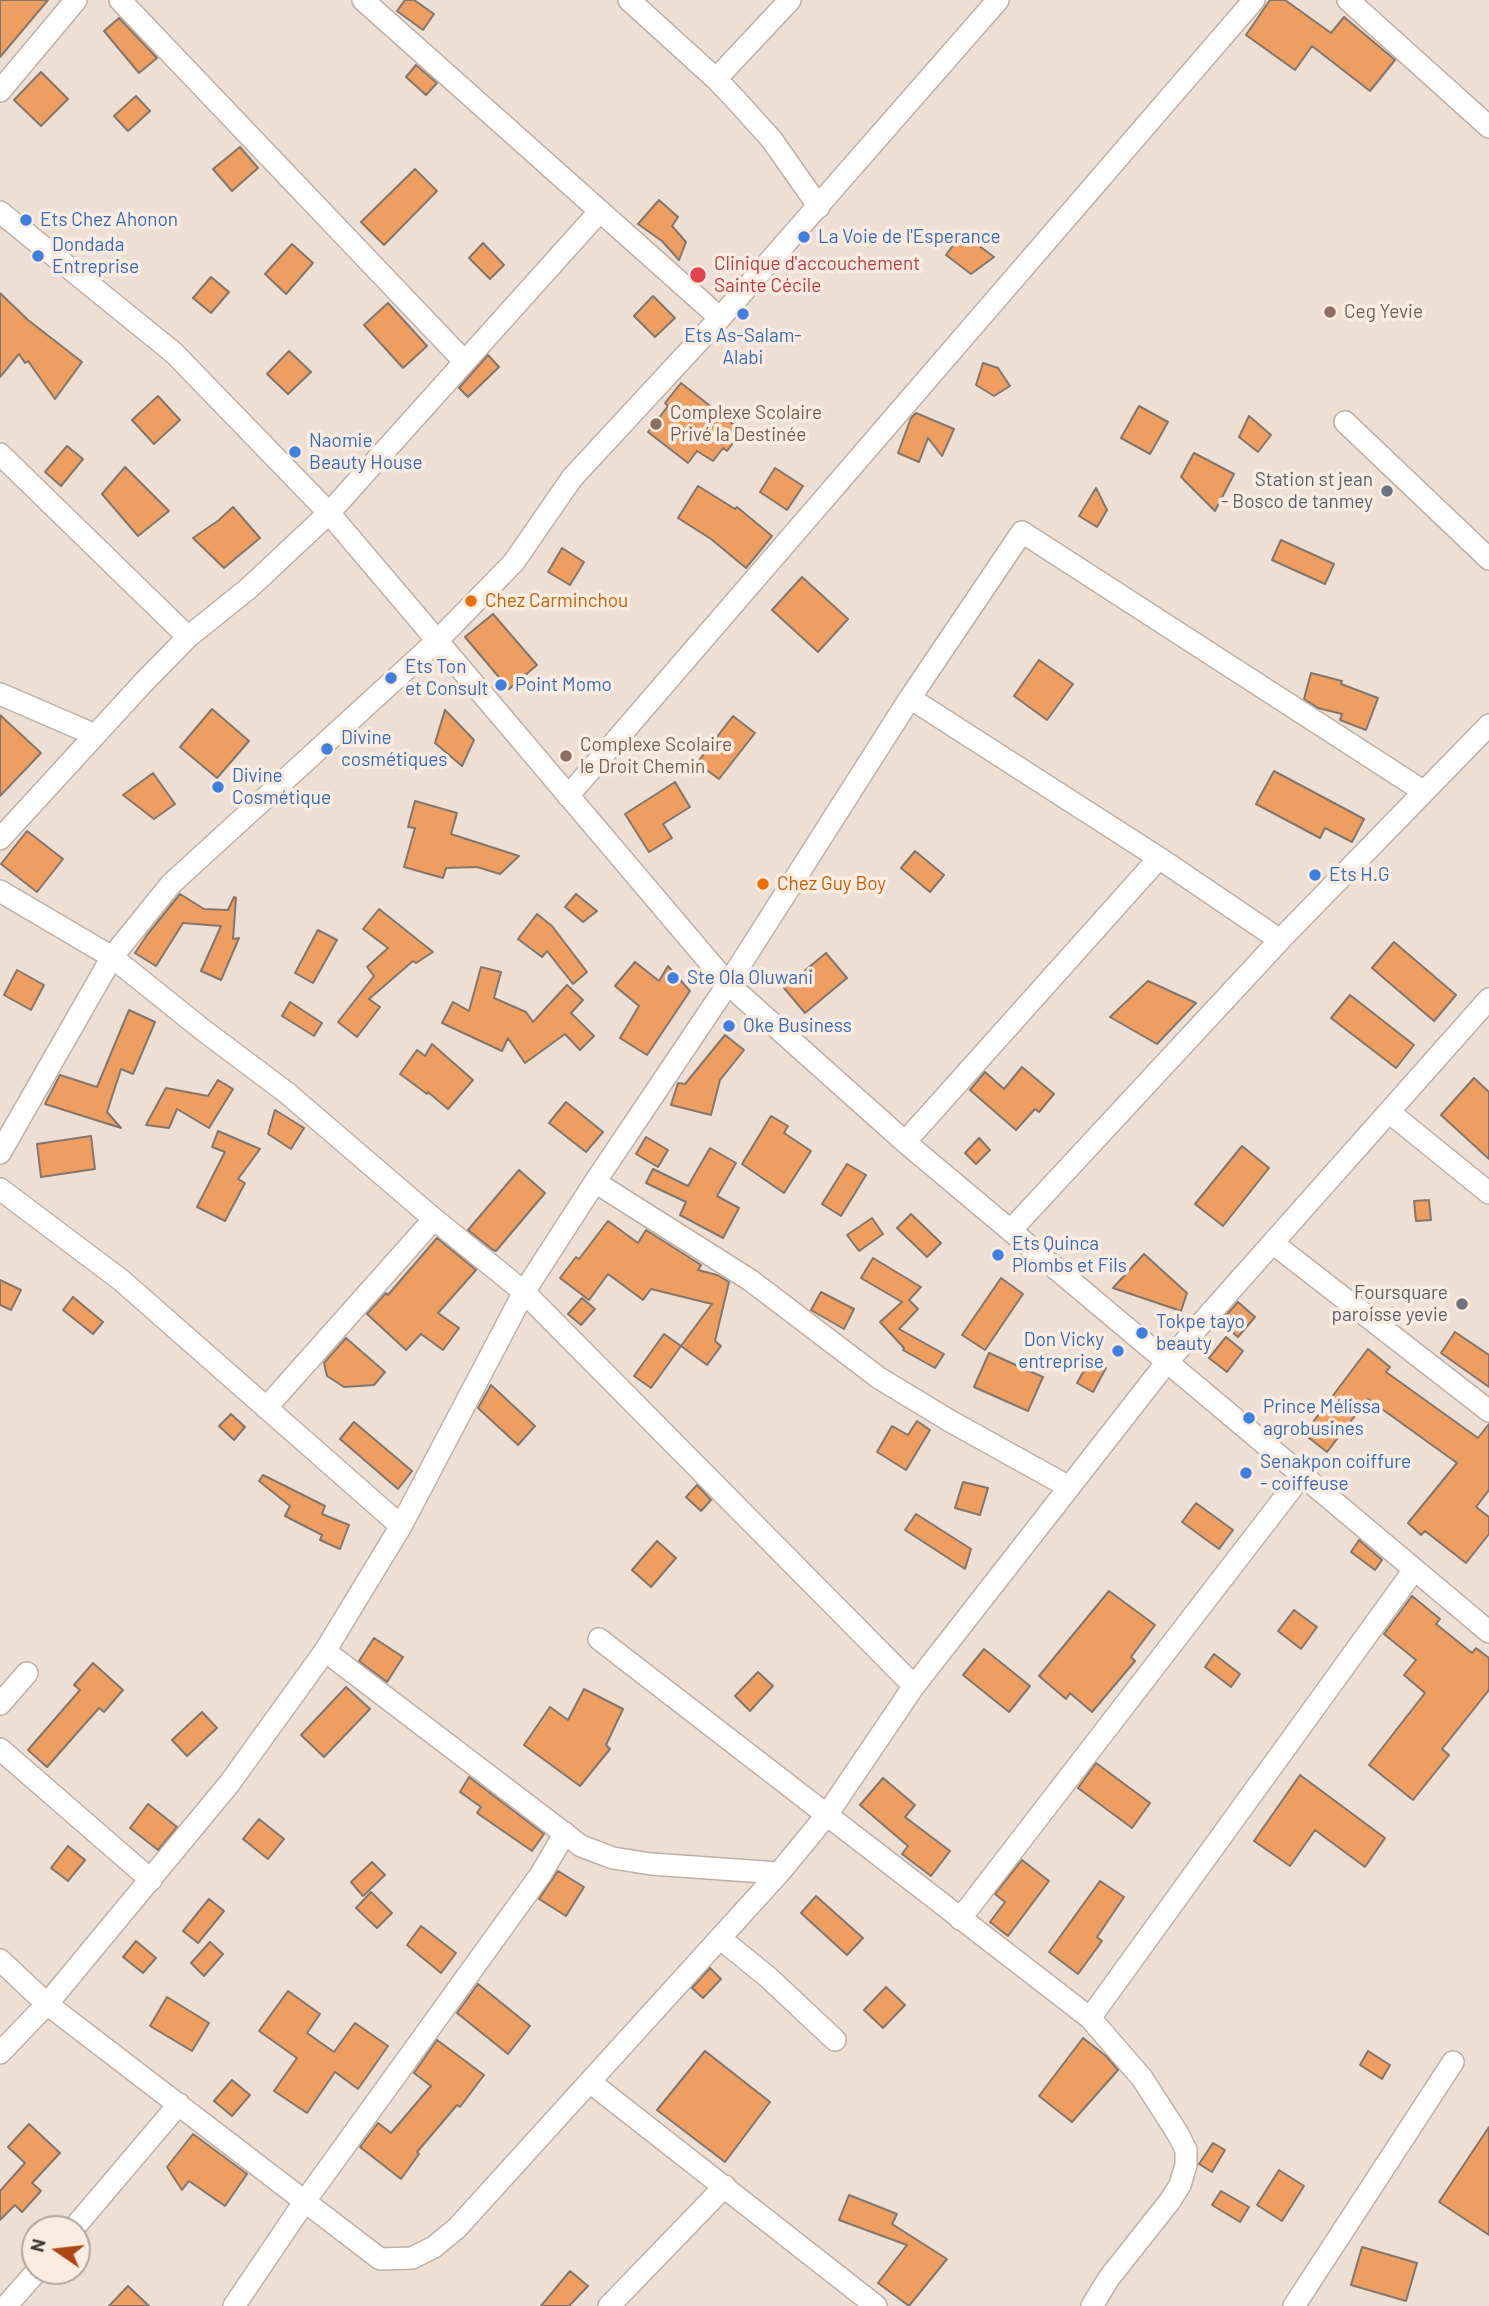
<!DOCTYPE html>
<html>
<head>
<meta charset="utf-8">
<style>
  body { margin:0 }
  #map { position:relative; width:1489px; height:2306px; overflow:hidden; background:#eedfd4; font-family:Barlow,sans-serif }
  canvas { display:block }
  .north { position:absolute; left:21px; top:2215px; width:70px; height:70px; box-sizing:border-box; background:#fbece1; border:2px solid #b1a69d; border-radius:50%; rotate:284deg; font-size:19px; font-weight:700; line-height:28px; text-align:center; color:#423c37 }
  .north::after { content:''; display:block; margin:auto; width:24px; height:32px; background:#ab4714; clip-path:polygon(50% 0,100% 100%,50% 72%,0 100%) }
</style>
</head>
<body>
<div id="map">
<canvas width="1489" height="2306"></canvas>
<div class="north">N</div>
</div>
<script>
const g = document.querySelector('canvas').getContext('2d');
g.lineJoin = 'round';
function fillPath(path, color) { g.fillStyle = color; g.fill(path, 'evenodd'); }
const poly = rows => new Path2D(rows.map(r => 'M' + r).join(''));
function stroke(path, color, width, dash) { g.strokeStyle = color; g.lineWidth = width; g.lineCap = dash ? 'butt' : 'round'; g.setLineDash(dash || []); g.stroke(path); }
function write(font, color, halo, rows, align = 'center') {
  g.font = font + ' Barlow,sans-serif'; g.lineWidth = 7; g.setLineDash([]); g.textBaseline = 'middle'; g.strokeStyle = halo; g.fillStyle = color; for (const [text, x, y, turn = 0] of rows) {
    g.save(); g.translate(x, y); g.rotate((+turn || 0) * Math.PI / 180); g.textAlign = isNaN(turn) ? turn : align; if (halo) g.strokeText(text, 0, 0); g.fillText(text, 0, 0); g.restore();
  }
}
const building = poly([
  [0,0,48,0,0,57,0,0],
  [405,0,414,0,434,14,423,30,397,11,405,0],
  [1270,0,1285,0,1331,33,1344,17,1395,60,1370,91,1312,46,1295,70,1246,35,1270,0],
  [119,18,157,58,139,73,104,31,119,18],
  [416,65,437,83,426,95,406,77,416,65],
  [41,72,68,99,41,126,14,100,41,72],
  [136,96,150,111,128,131,114,116,136,96],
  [240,147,258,168,232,191,213,169,240,147],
  [415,169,437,191,384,245,361,222,415,169],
  [659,200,678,217,672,226,686,242,679,260,662,241,638,224,659,200],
  [962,233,994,257,971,274,946,255,962,233],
  [483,243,504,265,490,279,469,258,483,243],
  [292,244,313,263,286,294,265,274,292,244],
  [211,277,229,292,211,313,193,298,211,277],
  [0,293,28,320,82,362,55,399,28,361,25,363,19,354,0,377,0,293],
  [653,296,675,318,655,337,634,316,653,296],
  [388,303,427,346,403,368,364,325,388,303],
  [289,351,311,372,288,394,267,374,289,351],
  [488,355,499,367,468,397,459,388,488,355],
  [983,363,998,368,1010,386,994,396,976,385,983,363],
  [681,383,742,431,727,451,723,448,713,461,697,451,688,463,648,432,668,406,665,403,681,383],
  [158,396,180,420,154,444,132,420,158,396],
  [1139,406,1168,422,1150,454,1121,438,1139,406],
  [916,413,954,429,942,456,928,438,919,462,898,453,911,418,916,413],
  [1249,416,1271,435,1258,452,1239,437,1249,416],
  [67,446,83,459,61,486,45,472,67,446],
  [1194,453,1234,474,1215,511,1181,477,1194,453],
  [125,467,169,511,138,536,102,494,125,467],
  [775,468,803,486,787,510,760,492,775,468],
  [698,486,735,509,737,507,772,536,746,568,711,539,678,518,698,486],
  [1096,488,1107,510,1097,527,1079,516,1096,488],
  [233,507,260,538,224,568,193,538,219,520,233,507],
  [1281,540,1334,564,1325,584,1272,560,1281,540],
  [562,548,584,562,570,585,548,572,562,548],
  [802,577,848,619,818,652,772,610,802,577],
  [493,614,537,665,509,689,465,637,493,614],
  [1039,660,1073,684,1047,720,1014,696,1039,660],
  [1311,673,1342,681,1341,684,1378,698,1366,730,1340,720,1342,714,1318,708,1304,699,1311,673],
  [212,709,249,741,217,778,180,747,212,709],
  [445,710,474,740,462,766,435,743,445,710],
  [0,715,41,753,0,796,0,715],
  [733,716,755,733,719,779,697,763,733,716],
  [1274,771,1364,819,1352,842,1325,828,1320,838,1256,804,1274,771],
  [153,773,175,804,154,819,123,795,153,773],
  [675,782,690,807,663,824,672,838,649,852,625,814,675,782],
  [415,801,457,813,451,834,519,856,500,874,477,867,446,868,443,878,404,867,415,828,408,827,415,801],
  [27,831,63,859,37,892,1,864,27,831],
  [915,851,944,875,930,892,901,868,915,851],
  [180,894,204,909,228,910,234,897,236,898,233,939,239,938,221,980,201,971,221,926,183,923,156,966,135,953,147,935,180,894],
  [576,894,597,911,583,922,565,907,576,894],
  [379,909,433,952,416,963,413,961,369,999,380,1007,357,1037,338,1022,374,976,367,967,388,948,363,929,379,909],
  [537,914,552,926,587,972,573,984,547,951,542,957,518,939,537,914],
  [318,930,337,940,313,983,295,973,318,930],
  [1394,942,1456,995,1434,1021,1372,968,1394,942],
  [826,953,847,978,805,1013,784,988,826,953],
  [635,962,659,981,668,966,690,991,647,1055,620,1038,639,1006,615,986,635,962],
  [481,967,501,972,494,998,526,1012,533,1022,567,985,583,1000,571,1013,594,1036,580,1050,565,1034,525,1063,508,1038,502,1051,442,1023,453,1002,469,1011,481,967],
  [17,970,44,985,31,1010,4,995,17,970],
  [1148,981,1196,1003,1157,1044,1110,1017,1148,981],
  [1350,995,1414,1045,1396,1068,1331,1018,1350,995],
  [290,1002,322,1023,314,1036,282,1016,290,1002],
  [129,1010,155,1022,133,1074,121,1069,107,1112,121,1128,45,1104,60,1075,97,1087,129,1010],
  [725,1035,744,1050,720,1080,711,1115,671,1105,678,1083,685,1084,725,1035],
  [432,1044,473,1080,448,1109,428,1092,427,1094,400,1074,417,1050,425,1056,432,1044],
  [1022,1067,1054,1094,1039,1112,1035,1109,1016,1130,970,1090,985,1072,1004,1089,1022,1067],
  [1474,1078,1489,1092,1489,1159,1441,1115,1474,1078],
  [218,1080,233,1089,209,1128,177,1109,169,1128,146,1125,166,1088,208,1096,218,1080],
  [566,1102,603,1132,586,1152,549,1123,566,1102],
  [275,1110,304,1128,291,1149,268,1134,275,1110],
  [771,1116,788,1126,784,1133,811,1151,784,1193,742,1164,771,1116],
  [218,1131,260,1149,238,1179,245,1183,225,1221,197,1207,225,1152,212,1147,218,1131],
  [91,1136,95,1169,41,1177,37,1144,91,1136],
  [646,1137,668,1150,658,1167,636,1154,646,1137],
  [979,1138,990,1150,976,1164,965,1153,979,1138],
  [1242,1146,1269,1168,1223,1226,1195,1204,1242,1146],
  [710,1148,736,1163,717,1196,739,1208,723,1238,680,1215,686,1202,646,1183,653,1169,688,1186,710,1148],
  [847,1164,866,1175,841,1216,822,1204,847,1164],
  [519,1170,545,1193,496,1251,493,1250,468,1230,519,1170],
  [1429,1200,1431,1220,1416,1221,1414,1201,1429,1200],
  [911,1214,941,1243,927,1257,897,1228,911,1214],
  [872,1218,883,1234,859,1251,847,1235,872,1218],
  [608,1221,638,1243,646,1230,701,1265,698,1270,717,1275,729,1282,715,1341,721,1346,707,1365,681,1346,712,1304,651,1289,643,1300,608,1274,589,1300,560,1278,576,1257,579,1259,608,1221],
  [437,1238,476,1270,438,1313,459,1328,443,1350,421,1334,406,1350,367,1314,386,1293,388,1295,437,1238],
  [1144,1254,1187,1293,1181,1311,1113,1288,1144,1254],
  [873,1258,921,1287,909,1300,918,1309,899,1329,944,1354,935,1368,903,1350,904,1348,880,1322,902,1302,861,1278,873,1258],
  [1001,1278,1023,1294,985,1350,962,1335,1001,1278],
  [0,1280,21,1290,11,1310,0,1305,0,1280],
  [821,1292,854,1309,844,1329,811,1310,821,1292],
  [73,1297,103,1322,93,1334,63,1310,73,1297],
  [582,1298,595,1309,581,1325,568,1314,582,1298],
  [1238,1302,1255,1317,1238,1337,1220,1322,1238,1302],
  [1455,1332,1489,1355,1489,1387,1441,1353,1455,1332],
  [664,1334,681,1346,651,1388,634,1376,664,1334],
  [1226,1337,1243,1351,1227,1372,1209,1358,1226,1337],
  [346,1338,385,1372,374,1385,344,1387,327,1376,324,1363,346,1338],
  [1368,1349,1390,1367,1386,1372,1478,1438,1489,1424,1489,1490,1476,1507,1489,1517,1489,1534,1466,1563,1425,1531,1421,1535,1408,1523,1457,1463,1368,1399,1327,1452,1304,1434,1368,1349],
  [989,1353,1043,1377,1028,1411,974,1387,989,1353],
  [1090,1360,1106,1368,1093,1392,1077,1383,1090,1360],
  [491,1385,535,1426,518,1445,478,1408,491,1385],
  [231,1414,245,1427,234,1440,219,1426,231,1414],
  [917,1421,930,1430,906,1470,877,1452,892,1426,908,1435,917,1421],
  [354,1422,412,1471,398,1489,340,1439,354,1422],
  [263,1475,325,1506,322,1514,349,1525,340,1549,320,1540,322,1535,285,1516,290,1506,259,1481,263,1475],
  [963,1482,988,1488,980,1515,955,1508,963,1482],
  [697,1485,711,1500,701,1511,686,1497,697,1485],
  [1196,1503,1233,1530,1219,1549,1182,1522,1196,1503],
  [916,1514,971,1549,965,1569,905,1530,916,1514],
  [1359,1540,1382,1560,1375,1570,1351,1552,1359,1540],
  [657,1541,676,1558,651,1587,632,1570,657,1541],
  [1109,1591,1155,1625,1131,1657,1135,1661,1092,1712,1070,1693,1066,1699,1039,1676,1109,1591],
  [1412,1596,1440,1619,1436,1624,1472,1653,1476,1648,1489,1658,1489,1690,1442,1749,1449,1755,1413,1800,1369,1765,1425,1693,1404,1675,1416,1660,1384,1634,1412,1596],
  [1294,1610,1317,1627,1301,1649,1278,1631,1294,1610],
  [374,1638,403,1657,387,1682,359,1661,374,1638],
  [984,1649,1030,1686,1009,1712,963,1675,984,1649],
  [1214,1654,1240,1674,1231,1687,1205,1667,1214,1654],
  [93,1663,123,1690,104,1712,99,1708,47,1767,28,1750,80,1690,74,1685,93,1663],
  [758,1672,773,1686,750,1711,735,1696,758,1672],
  [346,1687,370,1709,324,1757,301,1735,346,1687],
  [584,1689,623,1709,606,1745,610,1749,580,1786,524,1745,550,1707,568,1720,584,1689],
  [202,1712,217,1728,187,1756,172,1740,202,1712],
  [1096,1763,1150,1803,1132,1828,1078,1788,1096,1763],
  [1300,1775,1385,1838,1365,1867,1315,1830,1290,1866,1254,1841,1300,1775],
  [469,1777,544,1834,532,1851,477,1813,481,1807,460,1792,469,1777],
  [883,1778,915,1805,905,1817,950,1851,931,1876,902,1854,908,1846,860,1805,883,1778],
  [148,1804,177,1827,158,1850,130,1828,148,1804],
  [259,1819,284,1839,268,1859,243,1839,259,1819],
  [68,1846,85,1860,68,1881,51,1868,68,1846],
  [1022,1860,1049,1881,1008,1936,990,1922,1005,1902,995,1894,1022,1860],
  [372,1862,385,1875,363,1896,351,1882,372,1862],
  [558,1871,584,1887,566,1916,539,1899,558,1871],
  [1100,1881,1124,1897,1097,1937,1102,1941,1078,1974,1049,1952,1100,1881],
  [371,1892,392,1913,377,1928,356,1908,371,1892],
  [816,1896,863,1938,847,1955,801,1913,816,1896],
  [209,1899,224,1911,198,1943,183,1931,209,1899],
  [421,1926,456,1953,441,1973,407,1945,421,1926],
  [136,1941,156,1958,143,1973,123,1957,136,1941],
  [210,1942,223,1954,204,1976,191,1963,210,1942],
  [710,1968,721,1979,703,1998,692,1988,710,1968],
  [478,1984,530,2026,508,2054,457,2013,478,1984],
  [886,1987,905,2005,883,2028,864,2010,886,1987],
  [288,1991,320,2014,307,2033,334,2052,355,2023,388,2046,358,2089,335,2072,307,2113,274,2091,297,2058,259,2031,288,1991],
  [167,1997,209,2023,192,2051,150,2026,167,1997],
  [1083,2038,1106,2056,1118,2070,1072,2122,1039,2096,1083,2038],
  [437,2040,484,2075,460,2107,457,2105,417,2152,419,2154,401,2179,360,2147,378,2123,391,2133,431,2086,414,2073,437,2040],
  [705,2051,770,2102,725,2162,657,2110,705,2051],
  [1368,2051,1390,2065,1382,2079,1360,2065,1368,2051],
  [232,2080,250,2095,232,2116,214,2101,232,2080],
  [29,2124,60,2153,32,2183,41,2191,22,2212,15,2205,0,2220,0,2191,25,2163,8,2147,29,2124],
  [1489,2127,1489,2235,1439,2202,1489,2127],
  [193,2134,247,2174,225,2206,189,2181,182,2190,167,2167,193,2134],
  [1213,2143,1225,2150,1212,2172,1199,2164,1213,2143],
  [1279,2170,1304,2186,1282,2221,1257,2205,1279,2170],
  [1221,2191,1249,2207,1240,2222,1212,2205,1221,2191],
  [849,2195,897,2214,892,2224,947,2259,909,2306,878,2283,907,2245,839,2220,849,2195],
  [1362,2247,1417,2263,1406,2301,1351,2285,1362,2247],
  [570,2271,588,2286,569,2306,541,2306,570,2271],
  [128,2286,149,2306,109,2306,128,2286]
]);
fillPath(building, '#ed9e60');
stroke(building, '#83766c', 2);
const minor = poly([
  [120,0,464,361],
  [363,0,720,318],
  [629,0,716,79,736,100,772,140,819,207],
  [1348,0,1489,127],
  [716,79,790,0],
  [0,91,76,0],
  [0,212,174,353,329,513,728,984,905,1142,1489,1632],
  [1345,422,1489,559],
  [0,454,188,637],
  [0,694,95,735],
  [910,698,1159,858,1280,940],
  [568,796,1254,0],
  [0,839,143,683,188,637,249,588,329,513,600,211],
  [0,891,112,957,203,1030,287,1093,434,1219,524,1292,914,1686],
  [1389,1112,1489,1193],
  [905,1142,1159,858],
  [0,1153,112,957,171,884,438,640,514,562,572,478,720,318,998,0],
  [595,1182,750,1280,879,1378,950,1421,1069,1487],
  [0,1189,121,1280,401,1526],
  [1011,1230,1280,940,1489,725],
  [1274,1244,1489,1411],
  [266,1408,434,1219],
  [599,1639,1090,2018,1142,2078,1178,2134,1186,2150,1186,2165,1180,2185,1170,2201,1109,2278,1092,2306],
  [325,1651,581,1846,613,1858,651,1864,779,1873],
  [0,1704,27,1673],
  [0,1749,151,1880],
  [960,1919,1302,1475],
  [721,1939,769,1978,835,2040],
  [0,1960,47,2004,380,2259,412,2258,434,2247,457,2228,779,1873,826,1816,914,1686,1167,1362,1489,999],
  [1090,2018,1414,1570],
  [0,2053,47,2004,229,1784,325,1651,401,1526,524,1292,595,1182,728,984,910,698,1022,532,1423,791],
  [590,2082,876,2306],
  [73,2229,179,2104],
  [6,2306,37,2271],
  [234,2306,305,2201,541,1874,565,1833],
  [609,2306,725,2186],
  [1294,2306,1453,2062]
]);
stroke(minor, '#bfb0a6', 24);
stroke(minor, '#fff', 21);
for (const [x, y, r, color] of [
  [26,220,7,"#3f7fe0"],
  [804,237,7,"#3f7fe0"],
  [38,256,7,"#3f7fe0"],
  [698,275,9,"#e0444e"],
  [1330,312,7,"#8d6e63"],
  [743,314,7,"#3f7fe0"],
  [656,424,7,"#8d6e63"],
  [295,452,7,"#3f7fe0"],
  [1387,491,7,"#6b7280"],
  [471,601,7,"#e8710a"],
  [391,678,7,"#3f7fe0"],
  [501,685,7,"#3f7fe0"],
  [327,749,7,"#3f7fe0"],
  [566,756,7,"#8d6e63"],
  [218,787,7,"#3f7fe0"],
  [1315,875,7,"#3f7fe0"],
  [763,884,7,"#e8710a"],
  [673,978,7,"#3f7fe0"],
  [729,1026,7,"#3f7fe0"],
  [998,1255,7,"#3f7fe0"],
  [1462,1304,7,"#6b7280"],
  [1142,1333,7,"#3f7fe0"],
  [1118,1351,7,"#3f7fe0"],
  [1249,1418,7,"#3f7fe0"],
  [1246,1473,7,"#3f7fe0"]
]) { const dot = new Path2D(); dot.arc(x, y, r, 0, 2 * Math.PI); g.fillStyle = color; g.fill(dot); stroke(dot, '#fbece1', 2.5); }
write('19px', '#366cbe', '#fbece1', [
  ["Ets Chez Ahonon",40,220],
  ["La Voie de l'Esperance",818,237],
  ["Dondada",52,245],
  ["Entreprise",52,267],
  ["Ets As-Salam-",743,336,"center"],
  ["Alabi",743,358,"center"],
  ["Naomie",309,441],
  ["Beauty House",309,463],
  ["Ets Ton",405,667],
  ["et Consult",405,689],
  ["Point Momo",515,685],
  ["Divine",341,738],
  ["cosmétiques",341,760],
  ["Divine",232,776],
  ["Cosmétique",232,798],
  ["Ets H.G",1329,875],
  ["Ste Ola Oluwani",687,978],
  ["Oke Business",743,1026],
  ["Ets Quinca",1012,1244],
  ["Plombs et Fils",1012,1266],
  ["Tokpe tayo",1156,1322],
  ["beauty",1156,1344],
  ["Don Vicky",1104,1340,"right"],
  ["entreprise",1104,1362,"right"],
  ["Prince Mélissa",1263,1407],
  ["agrobusines",1263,1429],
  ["Senakpon coiffure",1260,1462],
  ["- coiffeuse",1260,1484]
], 'left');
write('19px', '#be3a42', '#fbece1', [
  ["Clinique d'accouchement",714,264],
  ["Sainte Cécile",714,286]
], 'left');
write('19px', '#785e54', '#fbece1', [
  ["Ceg Yevie",1344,312],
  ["Complexe Scolaire",670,413],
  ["Privé la Destinée",670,435],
  ["Complexe Scolaire",580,745],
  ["le Droit Chemin",580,767]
], 'left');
write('19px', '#5b616d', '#fbece1', [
  ["Station st jean",1373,480],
  ["- Bosco de tanmey",1373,502],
  ["Foursquare",1448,1293],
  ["paroisse yevie",1448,1315]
], 'right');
write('19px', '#c56008', '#fbece1', [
  ["Chez Carminchou",485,601],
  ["Chez Guy Boy",777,884]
], 'left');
</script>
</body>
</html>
